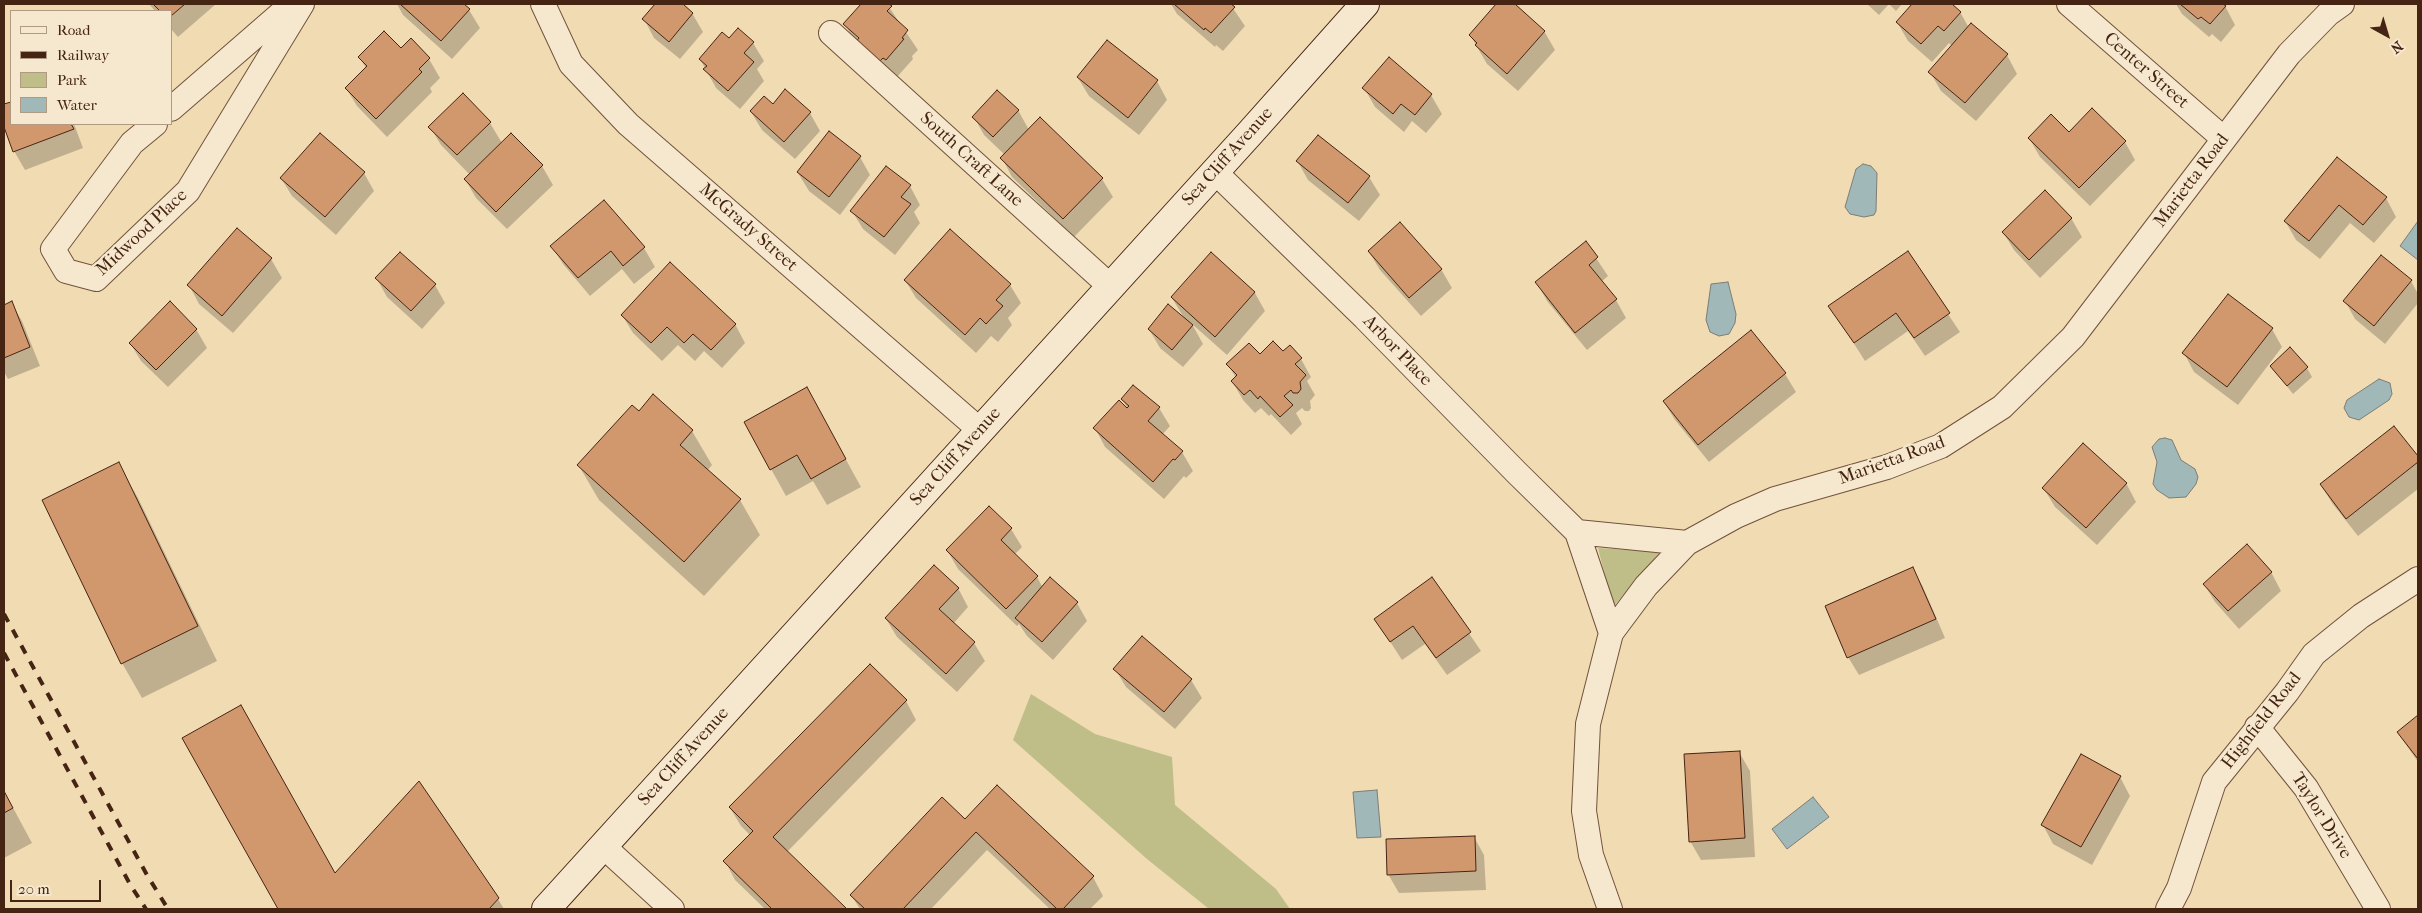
<!DOCTYPE html>
<html>
<head>
<meta charset="utf-8">
<style>
  body { margin:0 }
  #map { position:relative; width:2422px; height:913px; overflow:hidden; background:#f1dbb3; font-family:"IM FELL French Canon",serif }
  canvas { display:block }
  .frame { position:absolute; inset:0; border:5px solid #462414; pointer-events:none }
  .legend { position:absolute; left:10px; top:10px; width:162px; height:115px; box-sizing:border-box; background:#f6e8ce; border:1px solid #b09a84; margin:0; padding:6px 9px; list-style:none; font-size:15px; color:#462414 }
  .legend li { display:flex; align-items:center; gap:10px; height:25px }
  .legend b { width:25px; border:1px solid #b09a84 }
  .north { position:absolute; left:2362px; top:10px; width:50px; height:50px; -webkit-text-stroke:4px #f6e8ce; paint-order:stroke; rotate:141deg; font-size:14px; font-weight:700; line-height:20px; text-align:center; color:#462414 }
  .north::after { content:''; display:block; margin:auto; width:18px; height:22px; background:#462414; clip-path:polygon(50% 0,100% 100%,50% 72%,0 100%) }
  .scale { position:absolute; left:10px; top:880px; width:91px; height:22px; box-sizing:border-box; border:2px solid #462414; border-top:0; padding-left:6px; font-size:15px; line-height:18px; white-space:nowrap; color:#462414; -webkit-text-stroke:4px #f6e8ce; paint-order:stroke }
</style>
</head>
<body>
<div id="map">
<canvas width="2422" height="913"></canvas>
<div class="frame"></div>
<ul class="legend">
<li><b style="height:6px;background:#f6e8ce"></b>Road</li>
<li><b style="height:6px;background:#462414"></b>Railway</li>
<li><b style="height:14px;background:#c0be88"></b>Park</li>
<li><b style="height:14px;background:#a0b8b8"></b>Water</li>
</ul>
<div class="north">N</div>
<div class="scale">20 m</div>
</div>
<script>
const g = document.querySelector('canvas').getContext('2d');
g.lineJoin = 'round';
function fillPath(path, color) { g.fillStyle = color; g.fill(path, 'evenodd'); }
const poly = rows => new Path2D(rows.map(r => 'M' + r).join(''));
function stroke(path, color, width, dash) { g.strokeStyle = color; g.lineWidth = width; g.lineCap = dash ? 'butt' : 'round'; g.setLineDash(dash || []); g.stroke(path); }
function write(font, color, halo, rows, align = 'center') {
  g.font = font + ' "IM FELL French Canon",serif'; g.lineWidth = 4.5; g.setLineDash([]); g.textBaseline = 'middle'; g.strokeStyle = halo; g.fillStyle = color; for (const [text, x, y, turn = 0] of rows) {
    g.save(); g.translate(x, y); g.rotate((+turn || 0) * Math.PI / 180); g.textAlign = isNaN(turn) ? turn : align; if (halo) g.strokeText(text, 0, 0); g.fillText(text, 0, 0); g.restore();
  }
}
fillPath(poly([
  [1598,548,1660,552,1613,607],
  [1031,694,1095,734,1172,757,1175,805,1276,889,1290,909,1209,909,1147,859,1013,740]
]), '#c0be88');
const water = poly([
  [1863,164,1871,166,1877,173,1876,211,1874,215,1864,217,1850,214,1845,207,1856,169,1863,164],
  [2418,221,2418,260,2400,246,2418,221],
  [1728,282,1736,314,1735,323,1729,334,1719,336,1710,332,1706,320,1711,284,1728,282],
  [2379,379,2390,383,2392,394,2389,400,2359,420,2349,417,2344,408,2347,400,2379,379],
  [2165,438,2172,440,2181,460,2195,469,2198,477,2196,484,2186,497,2169,498,2157,490,2153,484,2157,462,2152,447,2159,439,2165,438],
  [1377,790,1381,837,1357,838,1353,792,1377,790],
  [1813,797,1829,817,1787,849,1772,829,1813,797]
]);
fillPath(water, '#a0b8b8');
stroke(water, '#7c7d76', 1);
fillPath(poly([
  [149,4,216,4,178,37,171,29,171,11,155,11],
  [397,4,462,4,469,10,480,28,452,59,403,15],
  [657,4,681,4,692,13,703,32,680,59,654,38,644,19],
  [863,4,887,4,918,50,912,56,913,59,897,77,855,42,845,24],
  [1171,4,1230,4,1245,26,1223,51,1216,45,1215,47,1177,14],
  [1498,4,1513,4,1544,31,1555,50,1518,91,1487,64,1470,35],
  [1867,4,1902,4,1896,11,1889,4,1879,15],
  [1913,4,1950,4,1960,12,1969,28,2007,55,2017,74,1976,121,1941,91,1930,72,1952,46,1949,43,1932,62,1908,41,1897,22],
  [2176,4,2224,4,2235,25,2221,42,2212,34,2209,37,2182,14],
  [411,40,429,59,440,78,430,88,432,92,387,137,357,106,346,88,366,68,359,57,401,50],
  [729,40,753,43,764,61,757,69,764,81,740,109,716,88,700,59],
  [1389,59,1431,95,1442,114,1426,133,1412,121,1404,132,1375,107,1364,88],
  [1078,78,1157,81,1167,100,1139,135,1089,96],
  [11,103,11,124,74,124,83,148,25,170,14,151,4,123,4,106],
  [773,106,810,113,820,131,795,159,762,130,751,112],
  [1018,110,1029,130,1102,179,1113,197,1074,237,1012,177,1002,158,1005,155,984,135,974,117],
  [490,123,502,143,511,134,542,166,553,185,507,229,476,198,465,179,470,175,441,145,430,127],
  [2069,133,2125,142,2135,160,2090,206,2040,157,2029,138],
  [860,157,870,175,840,215,809,191,798,173],
  [2337,159,2386,198,2396,217,2374,243,2350,223,2320,259,2296,240,2285,221],
  [1298,162,1369,177,1380,195,1359,221,1308,180],
  [364,173,374,191,336,235,292,196,281,178],
  [910,186,920,205,914,212,920,223,895,255,863,229,852,211],
  [604,202,644,248,655,267,634,284,622,269,590,296,563,264,552,246],
  [2071,218,2082,237,2040,278,2014,250,2003,232],
  [237,230,271,259,282,278,233,333,199,304,189,285],
  [1586,243,1608,276,1601,282,1616,300,1626,318,1587,350,1547,301,1537,283],
  [1369,252,1441,269,1452,288,1421,316,1380,270],
  [1907,253,1960,332,1925,356,1908,331,1865,361,1830,306],
  [1211,254,1255,293,1265,311,1227,355,1192,324,1203,344,1183,367,1160,348,1149,329,1184,318,1172,298],
  [377,279,435,285,445,303,422,329,387,297],
  [905,280,1010,285,1021,303,1008,318,1012,325,998,342,991,336,976,353,916,298],
  [2411,281,2418,294,2418,303,2385,344,2355,319,2345,301],
  [11,303,22,321,40,366,8,379,4,372,4,306],
  [622,315,735,324,745,343,722,368,704,351,695,361,678,345,662,361,633,333],
  [196,329,207,348,168,387,141,361,130,343],
  [2272,329,2282,347,2238,405,2194,372,2184,353],
  [1751,331,1785,374,1796,392,1709,462,1675,420,1664,402],
  [1283,353,1301,359,1311,377,1307,381,1315,395,1310,401,1311,408,1309,411,1305,411,1302,408,1296,413,1302,424,1291,435,1271,414,1269,416,1261,408,1255,413,1243,400,1232,381,1236,378,1228,365,1260,355],
  [2271,366,2307,368,2312,377,2293,394],
  [1122,399,1159,408,1170,426,1162,435,1182,452,1193,471,1186,478,1184,476,1164,499,1105,447,1095,428,1128,409],
  [639,412,692,431,712,465,707,471,740,500,760,535,704,596,599,500,579,466],
  [822,416,861,487,827,505,813,481,786,496,771,469],
  [2394,427,2418,458,2418,489,2358,536,2332,503,2321,485],
  [118,464,138,498,217,661,142,698,122,663],
  [2126,483,2136,502,2097,545,2055,507,2044,489],
  [989,507,1011,529,1022,547,1014,555,1037,577,1043,588,1077,603,1087,621,1053,660,1027,636,1019,624,1017,626,958,569,947,550],
  [1913,569,1923,587,1945,638,1859,675,1848,657],
  [2271,572,2281,591,2239,629,2215,602,2204,584],
  [1432,579,1481,651,1447,675,1425,644,1402,660,1376,620],
  [958,588,968,607,953,624,974,643,985,661,957,692,897,637,886,619],
  [1115,669,1191,680,1202,698,1175,729,1126,687],
  [906,701,916,720,787,852,845,909,765,909,735,880,725,861,750,835,741,826,730,808],
  [2418,716,2418,762,2398,733],
  [184,739,335,875,498,899,504,909,280,909],
  [1739,752,1750,771,1755,857,1701,860,1690,841],
  [2120,777,2130,796,2092,865,2053,844,2043,825],
  [4,791,32,843,4,858],
  [965,821,1093,877,1103,896,1090,909,1050,909,987,850,931,909,860,909,851,895],
  [1474,837,1484,855,1486,890,1399,893,1388,874]
]), '#0003');
const building = poly([
  [153,4,185,4,171,16,171,11,160,11,153,4],
  [400,4,464,4,470,9,441,41,400,4],
  [655,4,683,4,693,13,669,42,642,19,655,4],
  [861,4,889,4,892,6,887,11,908,30,902,38,904,39,886,60,883,58,876,65,853,45,859,38,843,24,861,4],
  [1174,4,1231,4,1235,7,1211,33,1205,28,1204,30,1174,4],
  [1496,4,1515,4,1545,31,1507,74,1475,45,1477,43,1469,35,1496,4],
  [1912,4,1952,4,1961,12,1944,31,1938,26,1921,44,1896,22,1912,4],
  [2180,4,2223,4,2226,6,2210,24,2201,17,2198,19,2180,4],
  [1971,23,2008,54,1965,103,1928,72,1971,23],
  [738,28,754,42,744,53,754,62,728,91,703,69,707,66,699,59,722,32,729,38,738,28],
  [384,31,401,48,411,38,430,58,419,69,422,72,376,119,345,88,367,66,358,57,384,31],
  [1107,40,1158,80,1128,118,1077,77,1107,40],
  [1389,57,1432,94,1415,115,1401,104,1393,114,1362,88,1389,57],
  [785,89,811,112,784,142,750,111,764,96,773,104,785,89],
  [997,90,1019,110,993,137,972,117,997,90],
  [463,93,491,122,457,155,428,127,463,93],
  [11,102,11,124,71,124,74,129,13,152,4,127,4,104,11,102],
  [2092,108,2126,141,2079,188,2028,138,2051,114,2069,132,2092,108],
  [1040,117,1103,178,1063,219,1000,158,1040,117],
  [829,131,861,156,829,197,797,172,829,131],
  [320,133,365,172,325,217,280,178,320,133],
  [511,133,543,165,496,212,464,179,511,133],
  [1318,135,1370,176,1348,203,1296,161,1318,135],
  [2337,157,2387,197,2363,225,2339,205,2309,241,2284,221,2337,157],
  [886,166,911,185,901,197,911,204,884,237,850,211,886,166],
  [2045,190,2072,218,2029,260,2002,232,2045,190],
  [604,200,645,247,623,266,611,251,578,278,550,246,604,200],
  [1400,222,1442,269,1409,298,1368,251,1400,222],
  [237,228,272,258,222,316,187,285,237,228],
  [950,229,1011,284,996,300,1003,306,986,324,980,318,965,335,904,280,950,229],
  [1586,241,1598,257,1589,265,1617,299,1575,333,1535,282,1586,241],
  [1908,251,1950,313,1914,338,1896,313,1854,343,1828,306,1908,251],
  [400,252,436,284,411,311,375,278,400,252],
  [1211,252,1255,292,1215,337,1171,297,1211,252],
  [2381,255,2412,280,2374,326,2343,301,2381,255],
  [670,262,736,324,711,350,693,334,684,343,667,327,651,343,621,315,670,262],
  [2228,294,2273,328,2227,387,2182,353,2228,294],
  [12,301,30,347,4,358,4,305,12,301],
  [170,301,197,329,156,370,129,343,170,301],
  [1168,304,1193,325,1172,350,1148,329,1168,304],
  [1751,330,1786,373,1698,445,1663,401,1751,330],
  [1273,341,1283,351,1290,345,1302,358,1295,364,1306,375,1300,382,1301,389,1298,393,1293,393,1291,390,1284,396,1293,405,1280,417,1260,396,1258,399,1250,390,1244,395,1231,381,1237,375,1226,364,1249,343,1260,354,1273,341],
  [2290,347,2308,367,2287,386,2270,366,2290,347],
  [1133,385,1160,407,1148,421,1183,451,1175,460,1173,459,1153,482,1093,428,1119,400,1127,408,1129,406,1121,399,1133,385],
  [807,387,846,459,811,479,797,455,770,470,744,422,807,387],
  [653,394,693,430,680,445,741,499,684,562,577,465,632,405,639,411,653,394],
  [2394,426,2418,456,2418,462,2346,519,2320,484,2394,426],
  [2083,443,2127,483,2086,528,2042,488,2083,443],
  [119,462,198,626,121,664,42,500,119,462],
  [989,506,1012,528,1001,540,1038,576,1006,609,946,550,989,506],
  [2247,544,2272,572,2228,611,2203,584,2247,544],
  [934,565,959,588,939,609,975,642,946,674,885,618,934,565],
  [1913,567,1936,619,1847,658,1825,606,1913,567],
  [1050,577,1078,602,1042,642,1015,618,1050,577],
  [1432,577,1471,632,1436,658,1413,626,1390,642,1374,619,1432,577],
  [1142,636,1192,679,1164,712,1113,669,1142,636],
  [870,664,907,700,773,837,847,909,772,909,723,861,753,831,729,807,870,664],
  [241,705,335,873,419,781,499,898,489,909,278,909,182,738,241,705],
  [2418,715,2418,759,2397,732,2418,715],
  [1740,751,1745,838,1689,842,1684,754,1740,751],
  [2081,754,2121,776,2081,847,2041,825,2081,754],
  [997,785,1094,876,1063,909,1057,909,976,832,903,909,865,909,850,895,942,797,965,819,997,785],
  [4,791,13,808,4,813,4,791],
  [1475,836,1476,871,1387,875,1386,839,1475,836]
]);
fillPath(building, '#d1976d');
stroke(building, '#462414', 1);
const street = poly([
  [543,4,571,64,628,124,981,431],
  [2069,4,2224,139],
  [831,33,1111,287],
  [171,109,292,4],
  [155,124,132,143,53,249,66,271,96,279,188,191,302,4],
  [1215,172,1365,318,1517,473,1577,532,1687,543],
  [1577,532,1611,633],
  [2257,727,2306,788,2378,909],
  [603,846,672,909],
  [1610,909,1591,855,1584,811,1588,724,1611,633,1646,586,1687,543,1736,516,1775,499,1887,467,1941,446,2002,407,2073,337,2289,54,2328,14,2342,4],
  [2168,909,2179,888,2214,782,2287,692,2314,654,2361,616,2418,579]
]);
const secondary = poly([
  [546,909,1251,132,1365,4]
]);
stroke(street, '#71523c', 26);
stroke(secondary, '#462414', 30);
stroke(street, '#f6e8ce', 24);
stroke(secondary, '#f6e8ce', 28);
stroke(poly([
  [4,614,147,875,168,909],
  [4,653,131,886,146,909]
]), '#462414', 4, [9, 9]);
write('18px', '#462414', '#f6e8ce', [
  ["Center Street",2146,71,41],
  ["Sea Cliff Avenue",1228,157,-48],
  ["South Craft Lane",971,160,42],
  ["Marietta Road",2192,181,-53],
  ["McGrady Street",748,228,41],
  ["Midwood Place",142,233,-43],
  ["Arbor Place",1397,351,46],
  ["Sea Cliff Avenue",956,457,-48],
  ["Marietta Road",1892,461,-20],
  ["Highfield Road",2262,721,-52],
  ["Sea Cliff Avenue",684,757,-48],
  ["Taylor Drive",2321,816,58]
]);
</script>
</body>
</html>
